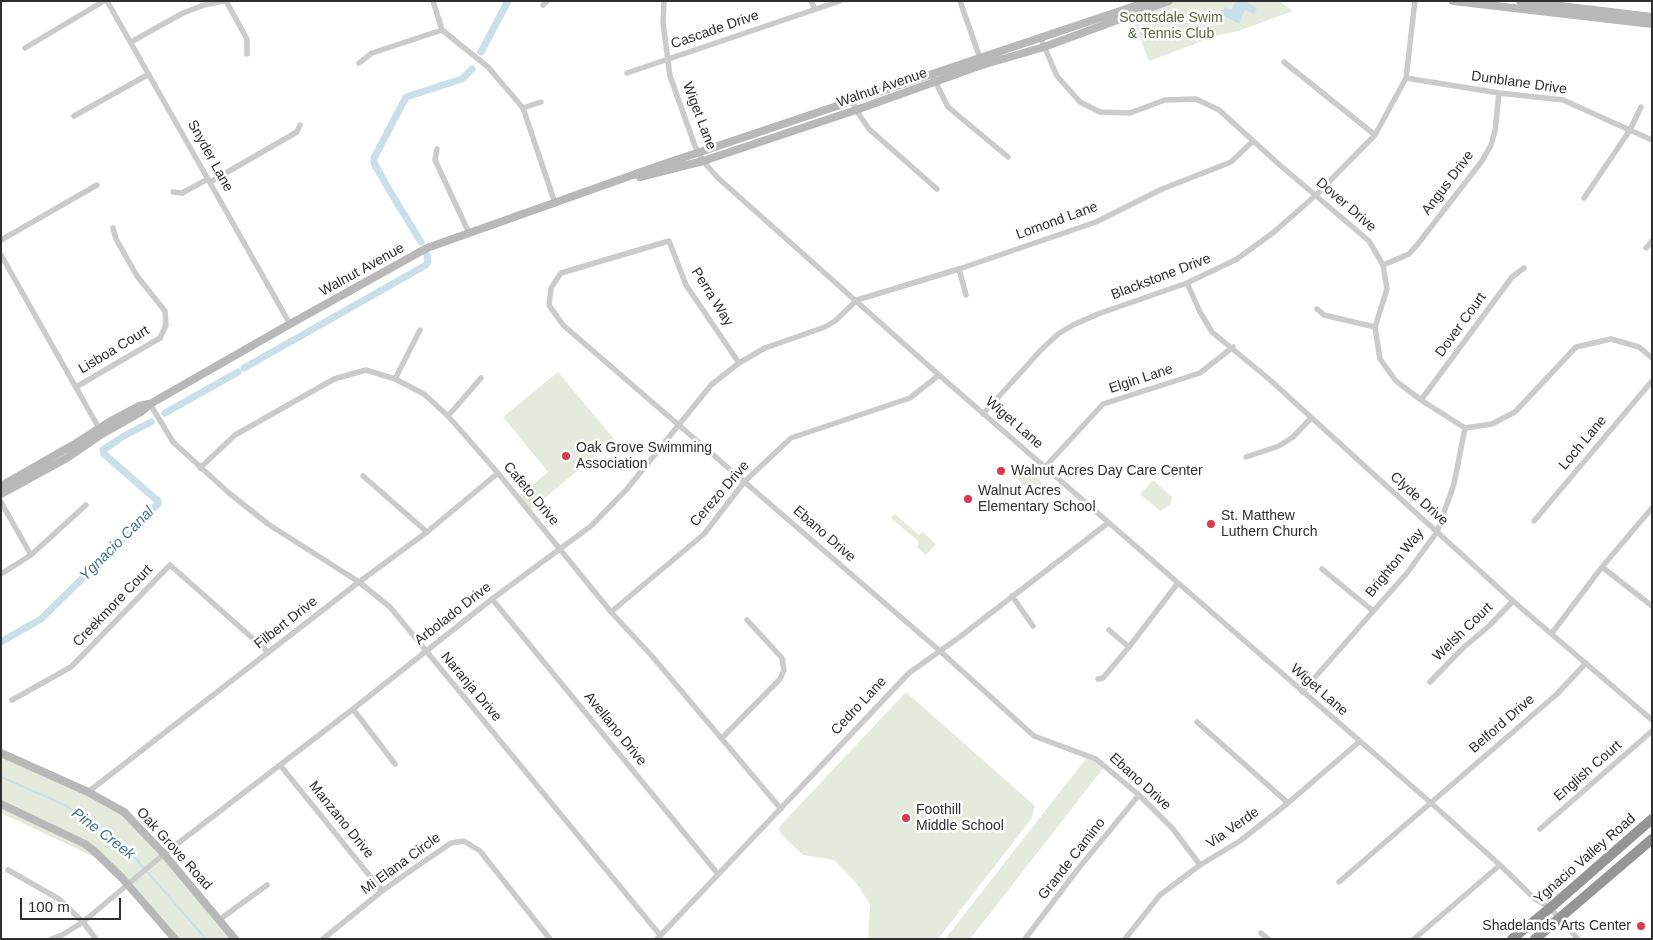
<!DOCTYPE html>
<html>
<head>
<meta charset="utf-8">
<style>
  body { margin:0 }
  #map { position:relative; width:1653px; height:940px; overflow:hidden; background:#fff; font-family:Arial,sans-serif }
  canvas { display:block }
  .frame { position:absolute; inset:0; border:2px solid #2e2e2e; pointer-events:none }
  .scale { position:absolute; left:20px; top:898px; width:101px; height:22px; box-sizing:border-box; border:2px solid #2e2e2e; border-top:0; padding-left:6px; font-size:15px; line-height:18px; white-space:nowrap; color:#2e2e2e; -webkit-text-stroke:4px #fff; paint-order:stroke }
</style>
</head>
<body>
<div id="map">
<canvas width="1653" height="940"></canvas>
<div class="frame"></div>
<div class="scale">100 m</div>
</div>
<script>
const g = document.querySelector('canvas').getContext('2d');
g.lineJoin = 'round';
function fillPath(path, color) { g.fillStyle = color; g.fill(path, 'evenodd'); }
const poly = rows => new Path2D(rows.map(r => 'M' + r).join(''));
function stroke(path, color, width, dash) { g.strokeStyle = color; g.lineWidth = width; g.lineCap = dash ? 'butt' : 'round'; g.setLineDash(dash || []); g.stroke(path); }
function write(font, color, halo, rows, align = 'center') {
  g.font = font + ' Arial,sans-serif'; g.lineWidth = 5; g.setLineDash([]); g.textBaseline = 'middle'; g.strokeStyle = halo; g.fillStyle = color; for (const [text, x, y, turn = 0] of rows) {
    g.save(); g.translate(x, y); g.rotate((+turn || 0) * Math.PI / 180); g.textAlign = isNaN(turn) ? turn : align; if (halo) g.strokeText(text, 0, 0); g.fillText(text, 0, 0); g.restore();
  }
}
fillPath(poly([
  [1169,1,1279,1,1293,11,1238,31,1219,35,1149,61,1131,15],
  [558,372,615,440,529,511,517,497,548,472,503,417],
  [1023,463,1044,485,1034,495,1012,474],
  [1153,480,1172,497,1171,504,1160,511,1140,494],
  [895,514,919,535,923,532,936,544,926,555,918,548,918,541,891,518],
  [906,692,1035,806,1032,818,938,939,868,939,870,904,857,884,834,860,803,855,782,835,779,830,780,826],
  [1,753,124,812,235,939,175,939,109,864,1,813],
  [1088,756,1105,766,970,939,945,939]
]), '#e5ebdc');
fillPath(poly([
  [1236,1,1245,1,1257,8,1254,14,1245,10,1239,24,1221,14,1225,7,1231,10]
]), '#c9dfea');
stroke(poly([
  [1,777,65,805,129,851,206,939]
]), '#c9dfea', 2);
stroke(poly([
  [481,52,508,1],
  [421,242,391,193,374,163,374,158,406,97,462,79,472,69],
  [244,368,426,265,428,261,427,255],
  [165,413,238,372],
  [122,437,151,422],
  [1,642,41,619,158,504,158,501,104,454,103,450,118,440]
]), '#c9dfea', 7);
stroke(poly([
  [107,1,290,324],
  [226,1,247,39,247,54],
  [433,1,442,30,488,67,523,108,555,203],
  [664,1,663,23,670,76,695,146,703,161,718,178,939,375,1430,802,1500,865,1535,899,1550,908,1578,939],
  [811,1,815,9],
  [960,1,981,61],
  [543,5,547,1],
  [1041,39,1057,76,1080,102,1100,112,1130,113,1165,100,1196,99,1219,110,1281,166,1369,241,1383,265,1387,289,1375,327,1380,359,1396,381,1421,400,1465,428,1492,424,1515,412,1576,347,1611,339,1639,347,1652,358],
  [131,42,183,13,204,5,224,1],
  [25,48,104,1],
  [1284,62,1375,135],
  [359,63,372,53,442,30],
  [627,73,840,1],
  [1406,78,1499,93,1563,100,1652,140],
  [934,79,948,107,1008,157],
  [853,102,856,110,869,129,937,189],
  [523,108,541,102],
  [74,116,149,74],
  [437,149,435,160,469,233],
  [210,182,297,132,300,125],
  [173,192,182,193,208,179],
  [1584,198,1630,130,1641,107],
  [1,240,97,185],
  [1646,248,1652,241],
  [1,255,100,430],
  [1383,265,1409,254,1417,245,1482,161,1491,145,1495,131,1499,93],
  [959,269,966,295],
  [1187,283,1200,312,1212,332,1269,379,1513,601,1652,720],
  [1317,309,1324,315,1375,327],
  [739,363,686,285,669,241,561,273,551,288,549,305,563,325,940,651,1034,736,1096,759,1139,795,1173,829,1200,865],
  [395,379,420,330],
  [76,387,160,338,166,325,165,311,137,276,116,239,113,228],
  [1421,400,1512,277,1524,268],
  [150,404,173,442,229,493,268,524,359,582,390,607,660,935],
  [983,414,1041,350,1058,334,1073,325,1098,314,1187,283,1237,259,1274,232,1316,195,1375,135,1406,78,1415,1],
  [448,416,481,378],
  [1246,457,1279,446,1293,437,1311,418],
  [1045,467,1103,404,1200,373,1233,347],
  [200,468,235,435,334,379,366,370,395,379,424,394,448,416,498,473,611,612,651,655,781,809],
  [363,476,427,532],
  [1,502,31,555],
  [1534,521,1652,381],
  [1602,567,1652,606],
  [1322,569,1373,611],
  [1,574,31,555,86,505],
  [1012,596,1033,626],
  [492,599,718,874],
  [611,612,704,534,745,481,791,438,910,398,939,375],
  [1109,630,1129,647],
  [1552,633,1602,567,1652,508],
  [1098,679,1103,678,1129,647,1178,583],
  [1430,682,1463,648,1489,626,1513,601],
  [1302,692,1407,573,1437,532,1454,484,1465,428],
  [12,700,71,667,170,565,268,652],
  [353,709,395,764],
  [1197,722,1288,803],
  [722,738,780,679,784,670,782,658,747,620],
  [280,765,382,891],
  [88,792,359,582,427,532,498,473],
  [1540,829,1652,731],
  [8,870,59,899,83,922,96,939],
  [1339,882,1557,694,1586,663],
  [219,920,267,885],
  [1261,933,1268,939],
  [51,939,62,935,83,922,164,854,353,709,492,599,591,526,627,489,711,385,739,363,765,348,825,327,835,321,857,300,959,269,1096,222,1162,189,1231,162,1253,141],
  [323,939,382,891,416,867,451,843,464,841,480,851,550,939],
  [657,939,909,673,961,636,1108,523],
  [1025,939,1078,869,1139,795],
  [1125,939,1160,895,1200,865,1240,841,1288,803,1359,742],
  [1414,939,1500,865]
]), '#cbcbcb', 5.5);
stroke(poly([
  [1453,1,1652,24],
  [1520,1,1652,17],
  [640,177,703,161,856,110,982,65,1044,47,1169,1],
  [1,486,73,445,109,422,139,406,148,404],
  [1,494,67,458,102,434,141,412,150,404,290,324,427,248,658,166,1150,1],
  [1,753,88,792,124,812,164,854,235,939],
  [1,804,85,844,93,850,122,878,175,939]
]), '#b8b8b8', 8);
stroke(poly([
  [1512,939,1550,908,1652,819],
  [1535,939,1652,839]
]), '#959595', 10);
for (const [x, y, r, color] of [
  [566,456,5,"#dc3850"],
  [1001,471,5,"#dc3850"],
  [968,499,5,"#dc3850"],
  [1211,524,5,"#dc3850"],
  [906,818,5,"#dc3850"],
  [1641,926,5,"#dc3850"]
]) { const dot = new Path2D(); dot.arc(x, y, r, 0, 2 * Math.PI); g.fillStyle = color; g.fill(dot); stroke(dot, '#fff', 2); }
write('14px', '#54673d', '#fff', [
  ["Scottsdale Swim",1171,18],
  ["& Tennis Club",1171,34]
]);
write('14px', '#2e2e2e', '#fff', [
  ["Cascade Drive",715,30,-19],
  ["Dunblane Drive",1519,83,8],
  ["Walnut Avenue",882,88,-19],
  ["Wiget Lane",699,116,69],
  ["Snyder Lane",210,156,61],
  ["Angus Drive",1448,183,-53],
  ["Dover Drive",1346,205,41],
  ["Lomond Lane",1057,221,-20],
  ["Walnut Avenue",362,270,-29],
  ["Blackstone Drive",1161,277,-21],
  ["Perra Way",712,297,58],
  ["Dover Court",1461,325,-54],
  ["Lisboa Court",114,350,-31],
  ["Elgin Lane",1141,379,-18],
  ["Wiget Lane",1014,423,41],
  ["Loch Lane",1583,443,-50],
  ["Cafeto Drive",531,494,50],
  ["Cerezo Drive",720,494,-49],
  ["Clyde Drive",1419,499,42],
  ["Ebano Drive",824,534,41],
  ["Brighton Way",1395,563,-51],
  ["Creekmore Court",113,606,-46],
  ["Arbolado Drive",453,614,-38],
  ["Filbert Drive",286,623,-38],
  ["Welsh Court",1463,632,-44],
  ["Naranja Drive",471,687,50],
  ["Wiget Lane",1319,690,41],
  ["Cedro Lane",859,706,-47],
  ["Belford Drive",1502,724,-41],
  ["Avellano Drive",615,729,51],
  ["English Court",1588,771,-41],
  ["Ebano Drive",1140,782,42],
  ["Manzano Drive",341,820,51],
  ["Via Verde",1233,828,-35],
  ["Oak Grove Road",174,849,48],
  ["Grande Camino",1072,859,-52],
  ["Ygnacio Valley Road",1585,859,-41],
  ["Mi Elana Circle",401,864,-36]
]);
write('14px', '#2e2e2e', '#fff', [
  ["Oak Grove Swimming",576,448],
  ["Association",576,464],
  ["Walnut Acres Day Care Center",1011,471],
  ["Walnut Acres",978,491],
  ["Elementary School",978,507],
  ["St. Matthew",1221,516],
  ["Luthern Church",1221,532],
  ["Foothill",916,810],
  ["Middle School",916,826],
  ["Shadelands Arts Center",1631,926,"right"]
], 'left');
write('italic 15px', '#40748c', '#fff', [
  ["Ygnacio Canal",117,544,-45],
  ["Pine Creek",103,834,37]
]);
</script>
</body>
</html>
